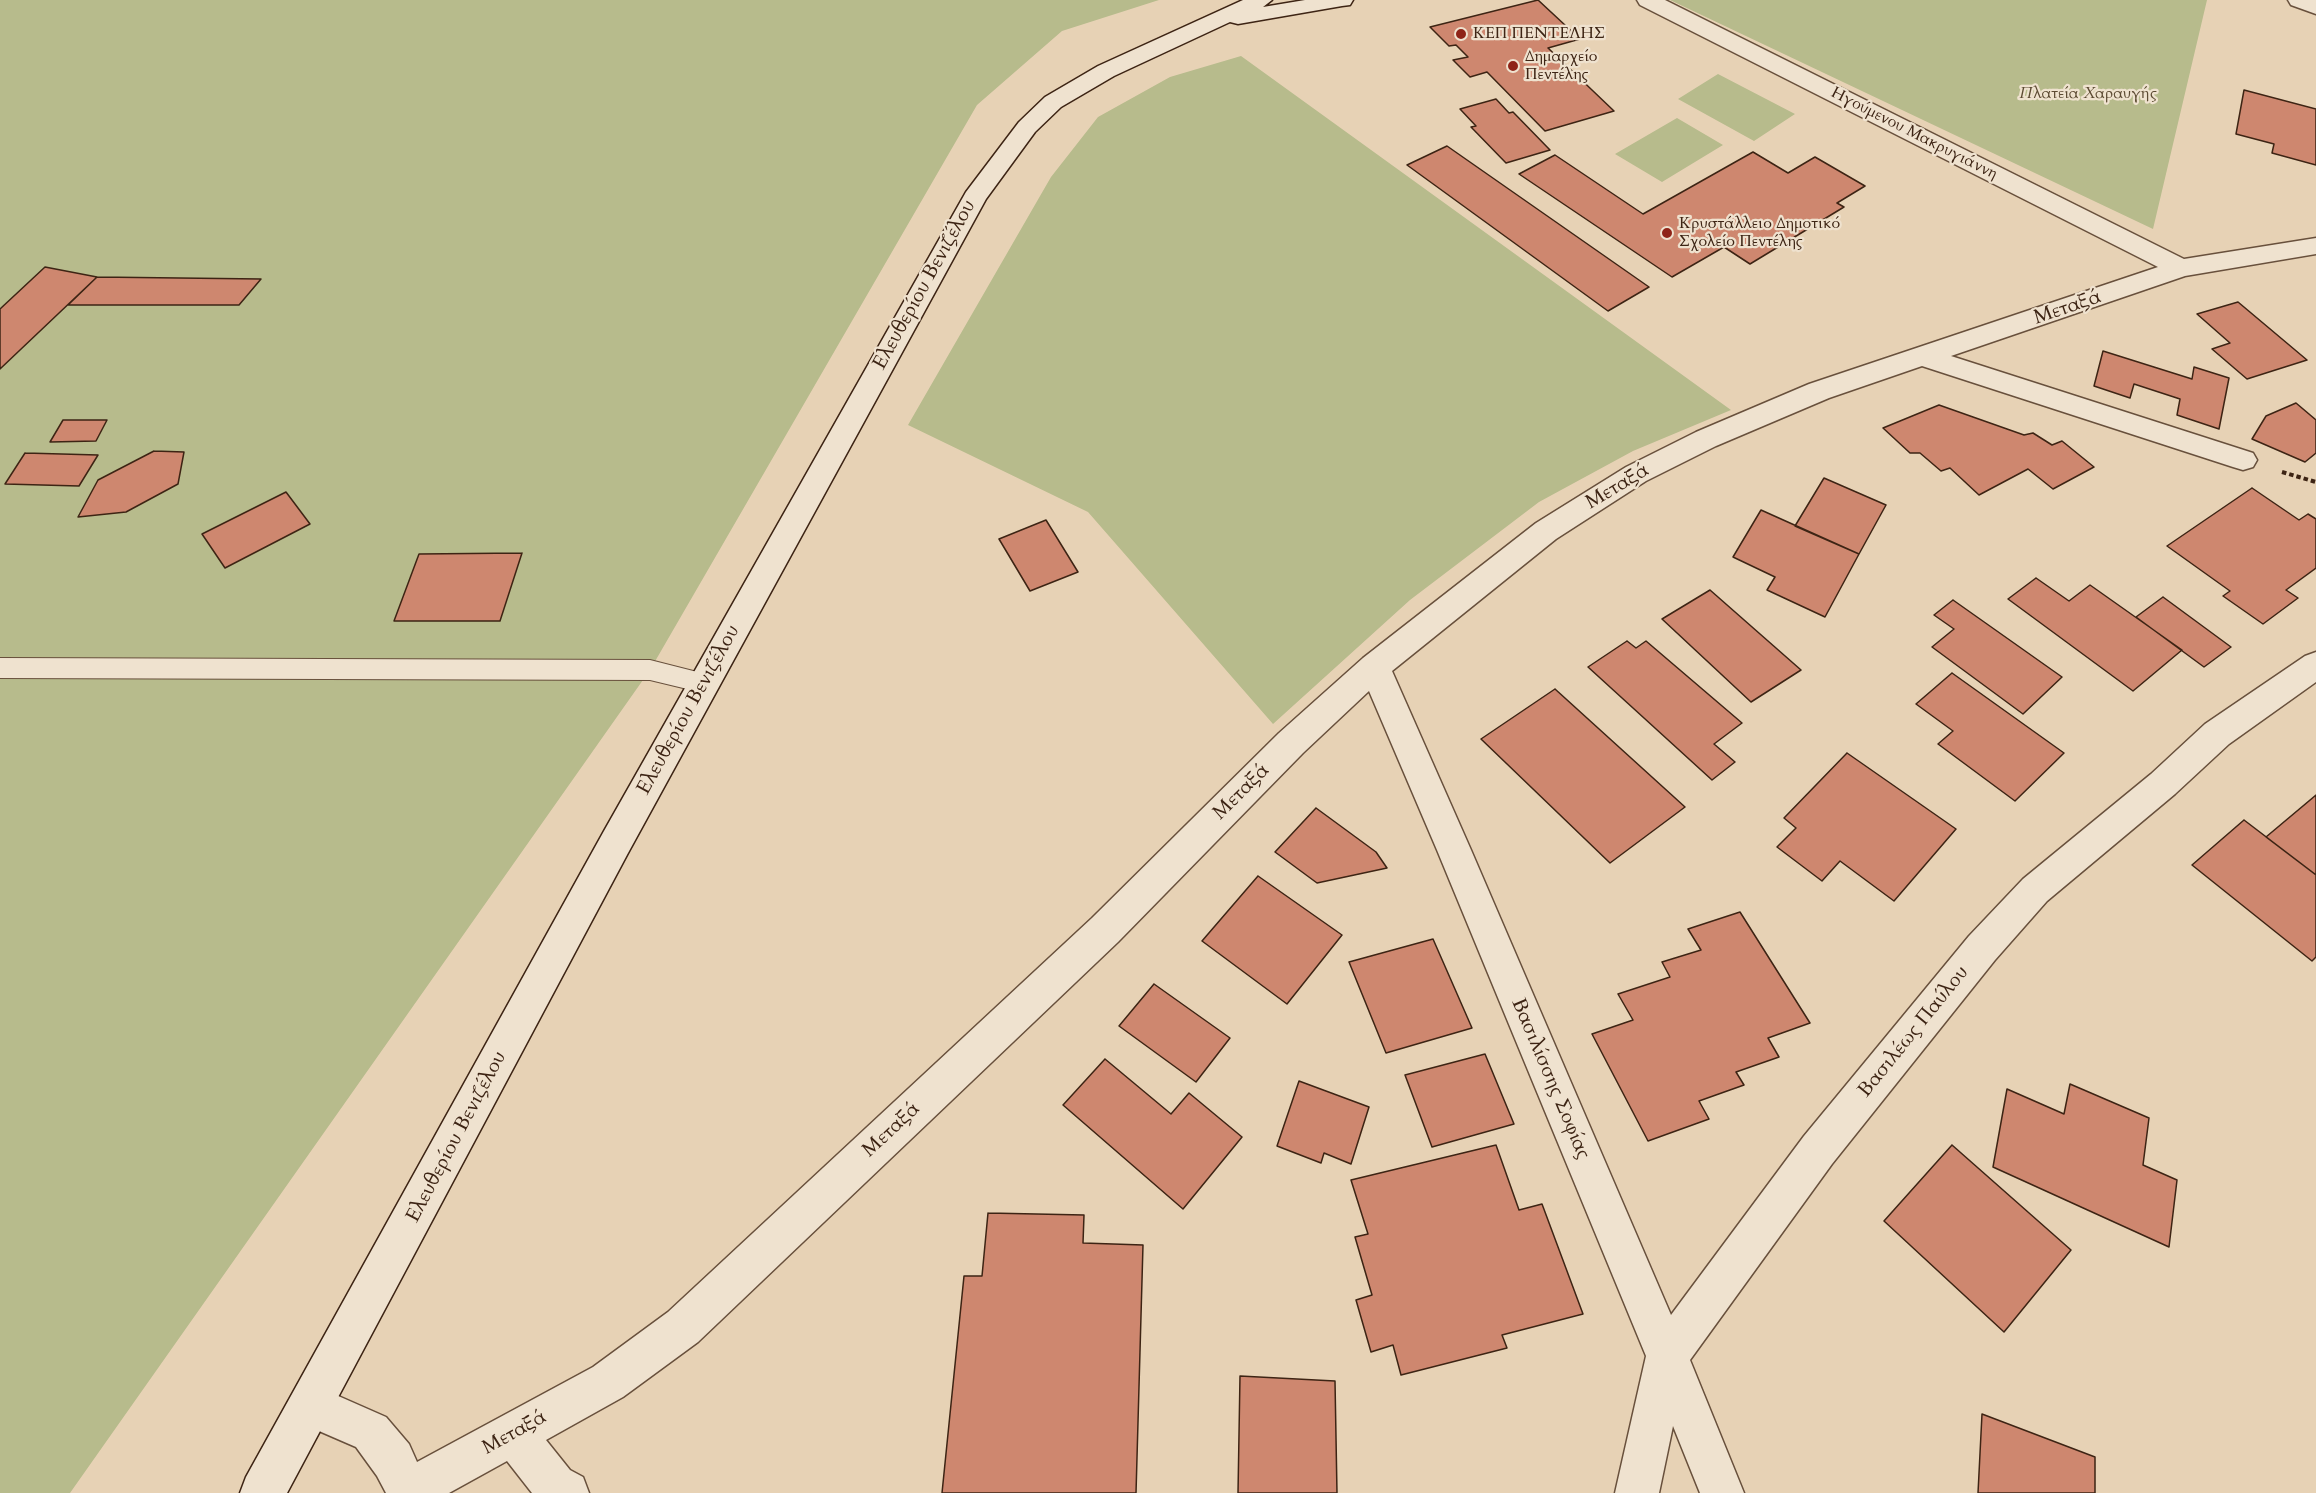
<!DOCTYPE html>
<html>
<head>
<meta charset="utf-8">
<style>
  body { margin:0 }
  canvas { display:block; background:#e7d2b5 }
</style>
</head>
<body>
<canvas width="2316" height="1493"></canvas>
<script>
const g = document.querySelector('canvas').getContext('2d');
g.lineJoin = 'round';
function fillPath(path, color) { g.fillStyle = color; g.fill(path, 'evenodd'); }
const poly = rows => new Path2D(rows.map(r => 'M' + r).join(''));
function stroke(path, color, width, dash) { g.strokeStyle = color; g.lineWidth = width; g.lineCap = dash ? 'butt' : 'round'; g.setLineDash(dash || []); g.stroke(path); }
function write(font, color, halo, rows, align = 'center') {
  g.font = font + ' Cardo,serif'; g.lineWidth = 4.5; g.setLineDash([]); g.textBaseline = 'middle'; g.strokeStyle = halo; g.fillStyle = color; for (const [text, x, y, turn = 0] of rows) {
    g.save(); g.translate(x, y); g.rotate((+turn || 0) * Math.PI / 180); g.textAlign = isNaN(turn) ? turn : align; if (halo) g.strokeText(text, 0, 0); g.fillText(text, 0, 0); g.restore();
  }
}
fillPath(poly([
  [0,0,1159,0,1062,31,977,105,650,670,70,1493,0,1493],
  [1670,0,2207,0,2153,229],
  [1241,56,1731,410,1633,451,1539,502,1410,600,1273,724,1088,512,908,425,1051,177,1098,117,1170,77],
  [1718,74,1795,114,1754,141,1678,99],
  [1677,118,1723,145,1662,182,1615,154]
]), '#b7bb8c');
const building = poly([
  [1538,0,1580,39,1548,48,1614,111,1545,131,1487,72,1470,77,1453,60,1468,57,1456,45,1449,46,1430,27,1538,0],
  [2244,90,2316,109,2316,165,2272,153,2274,144,2236,134,2244,90],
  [1496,99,1509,113,1513,112,1550,150,1506,163,1471,127,1476,126,1460,109,1496,99],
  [1447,146,1649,287,1608,311,1407,165,1447,146],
  [1753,152,1788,173,1815,157,1865,186,1837,203,1844,207,1750,264,1724,247,1672,277,1519,174,1555,155,1643,214,1753,152],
  [45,267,97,277,0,369,0,309,45,267],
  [97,277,261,279,239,305,68,305,97,277],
  [2238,302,2307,360,2247,379,2212,349,2230,343,2197,314,2238,302],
  [2103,351,2192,379,2194,367,2229,378,2219,429,2177,415,2180,399,2134,384,2130,398,2094,386,2103,351],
  [2296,403,2316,420,2316,453,2305,462,2252,439,2266,416,2296,403],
  [1939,405,2024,435,2033,433,2052,445,2062,441,2094,467,2053,489,2028,469,1979,495,1950,468,1941,471,1920,453,1910,453,1883,428,1939,405],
  [63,420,107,420,96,441,50,442,63,420],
  [154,451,184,452,178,484,126,512,78,517,98,480,154,451],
  [25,453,98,455,79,486,5,484,25,453],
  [1824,478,1886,505,1859,554,1795,526,1824,478],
  [2252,488,2299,520,2308,514,2316,519,2316,568,2286,590,2298,598,2263,624,2223,596,2230,591,2167,546,2252,488],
  [286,492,310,524,225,568,202,534,286,492],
  [1761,510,1859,554,1825,617,1767,590,1775,577,1733,557,1761,510],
  [1046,520,1078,572,1030,591,999,539,1046,520],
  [522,553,500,621,394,621,419,554,522,553],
  [2036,578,2069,601,2090,585,2182,650,2133,691,2008,599,2036,578],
  [1710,590,1801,670,1751,702,1662,619,1710,590],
  [2163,597,2231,647,2204,667,2136,617,2163,597],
  [1953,600,2062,677,2023,714,1932,647,1954,629,1934,615,1953,600],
  [1627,641,1636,648,1646,641,1742,723,1714,744,1735,762,1712,780,1588,667,1627,641],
  [1952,673,2064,753,2015,801,1938,744,1953,731,1916,704,1952,673],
  [1555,689,1685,807,1610,863,1481,739,1555,689],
  [1847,753,1956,829,1894,901,1840,861,1822,881,1777,847,1796,828,1784,818,1847,753],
  [2316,795,2316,875,2266,837,2316,795],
  [1316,808,1376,852,1387,868,1317,883,1275,852,1316,808],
  [2244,820,2316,875,2316,957,2312,961,2192,865,2244,820],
  [1258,876,1342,935,1287,1004,1202,941,1258,876],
  [1740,912,1810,1023,1768,1038,1779,1057,1736,1072,1744,1085,1699,1101,1709,1119,1648,1141,1592,1034,1633,1020,1618,994,1670,977,1662,962,1701,950,1688,929,1740,912],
  [1433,939,1472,1028,1386,1053,1349,962,1433,939],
  [1154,984,1230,1038,1196,1082,1119,1026,1154,984],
  [1485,1054,1514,1124,1432,1147,1405,1075,1485,1054],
  [1105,1059,1171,1114,1189,1093,1242,1137,1183,1209,1063,1105,1105,1059],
  [1299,1081,1369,1107,1351,1164,1324,1153,1321,1163,1277,1146,1299,1081],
  [2070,1084,2149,1118,2143,1165,2177,1180,2169,1247,1993,1167,2007,1089,2064,1114,2070,1084],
  [1496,1145,1519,1210,1542,1204,1583,1314,1502,1335,1507,1348,1401,1375,1393,1345,1371,1352,1356,1300,1372,1295,1355,1237,1368,1234,1351,1180,1496,1145],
  [1952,1145,2071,1250,2004,1332,1884,1221,1952,1145],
  [988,1213,1084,1215,1083,1243,1143,1245,1136,1493,942,1493,964,1276,982,1276,988,1213],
  [1240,1376,1335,1381,1337,1493,1238,1493,1240,1376],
  [1982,1414,2095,1457,2095,1493,1978,1493,1982,1414]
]);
fillPath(building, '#ce876f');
stroke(building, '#3d2414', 1.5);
const service = poly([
  [0,658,650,660,713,676,716,683,713,690,704,693,650,680,0,678,0,658]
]);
const pedestrian = poly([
  [2288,0,2316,0,2316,14,2291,5,2288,0]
]);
const minor = poly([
  [1637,0,1665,0,2184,259,2316,238,2316,254,2185,276,1951,356,2253,453,2257,460,2253,467,2243,470,2233,467,1922,366,1829,398,1716,446,1646,481,1556,539,1392,671,1471,850,1671,1315,1804,1136,1969,936,2023,879,2151,774,2205,724,2305,656,2316,652,2316,682,2229,744,2175,794,2047,901,1995,960,1832,1164,1690,1360,1744,1493,1700,1493,1673,1426,1659,1493,1615,1493,1646,1356,1437,850,1369,691,1303,753,1118,942,698,1342,623,1397,546,1440,570,1470,583,1477,589,1493,532,1493,507,1461,449,1493,386,1493,377,1476,356,1447,296,1421,289,1406,296,1391,311,1384,386,1417,409,1444,417,1462,593,1367,668,1312,1092,918,1279,733,1363,658,1536,523,1626,467,1696,432,1809,384,2158,267,1640,5,1637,0]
]);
const secondary = poly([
  [1243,0,1272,0,1263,7,1305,0,1353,0,1350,5,1342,6,1238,24,1230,22,1114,76,1061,107,1035,132,986,199,628,853,287,1493,240,1493,246,1477,604,831,966,192,1019,122,1045,97,1098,66,1243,0]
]);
stroke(service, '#68503c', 2);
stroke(pedestrian, '#68503c', 3);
stroke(minor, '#68503c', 3);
stroke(secondary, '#3d2414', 3);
stroke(poly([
  [2282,472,2316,482]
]), '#3d2414', 4, [4.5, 3]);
fillPath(service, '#efe2cf');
fillPath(pedestrian, '#efe2cf');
fillPath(minor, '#efe2cf');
fillPath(secondary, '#efe2cf');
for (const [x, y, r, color] of [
  [1461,34,6,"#8f2418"],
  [1513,66,6,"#8f2418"],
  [1667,233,6,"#8f2418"]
]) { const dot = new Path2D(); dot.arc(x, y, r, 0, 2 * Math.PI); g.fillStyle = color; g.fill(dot); stroke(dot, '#efe2cf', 2); }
write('16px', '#3d2414', '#efe2cf', [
  ["ΚΕΠ ΠΕΝΤΕΛΗΣ",1473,34],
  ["Δημαρχείο",1525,57],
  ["Πεντέλης",1525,75],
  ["Κρυστάλλειο Δημοτικό",1679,224],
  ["Σχολείο Πεντέλης",1679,242]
], 'left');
write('italic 16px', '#5c4a32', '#efe2cf', [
  ["Πλατεία Χαραυγής",2088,94]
]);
write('16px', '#3d2414', '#efe2cf', [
  ["Ηγούμενου Μακρυγιάννη",1914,134,27]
]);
write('20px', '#3d2414', '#efe2cf', [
  ["Ελευθερίου Βενιζέλου",925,285,-61],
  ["Μεταξά",2068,308,-19],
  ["Μεταξά",1618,487,-31],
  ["Ελευθερίου Βενιζέλου",689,710,-61],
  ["Μεταξά",1242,792,-45],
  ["Βασιλέως Παύλου",1914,1032,-51],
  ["Βασιλίσσης Σοφίας",1550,1079,67],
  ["Μεταξά",892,1130,-43],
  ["Ελευθερίου Βενιζέλου",457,1137,-62],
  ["Μεταξά",515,1433,-29]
]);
</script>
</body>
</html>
